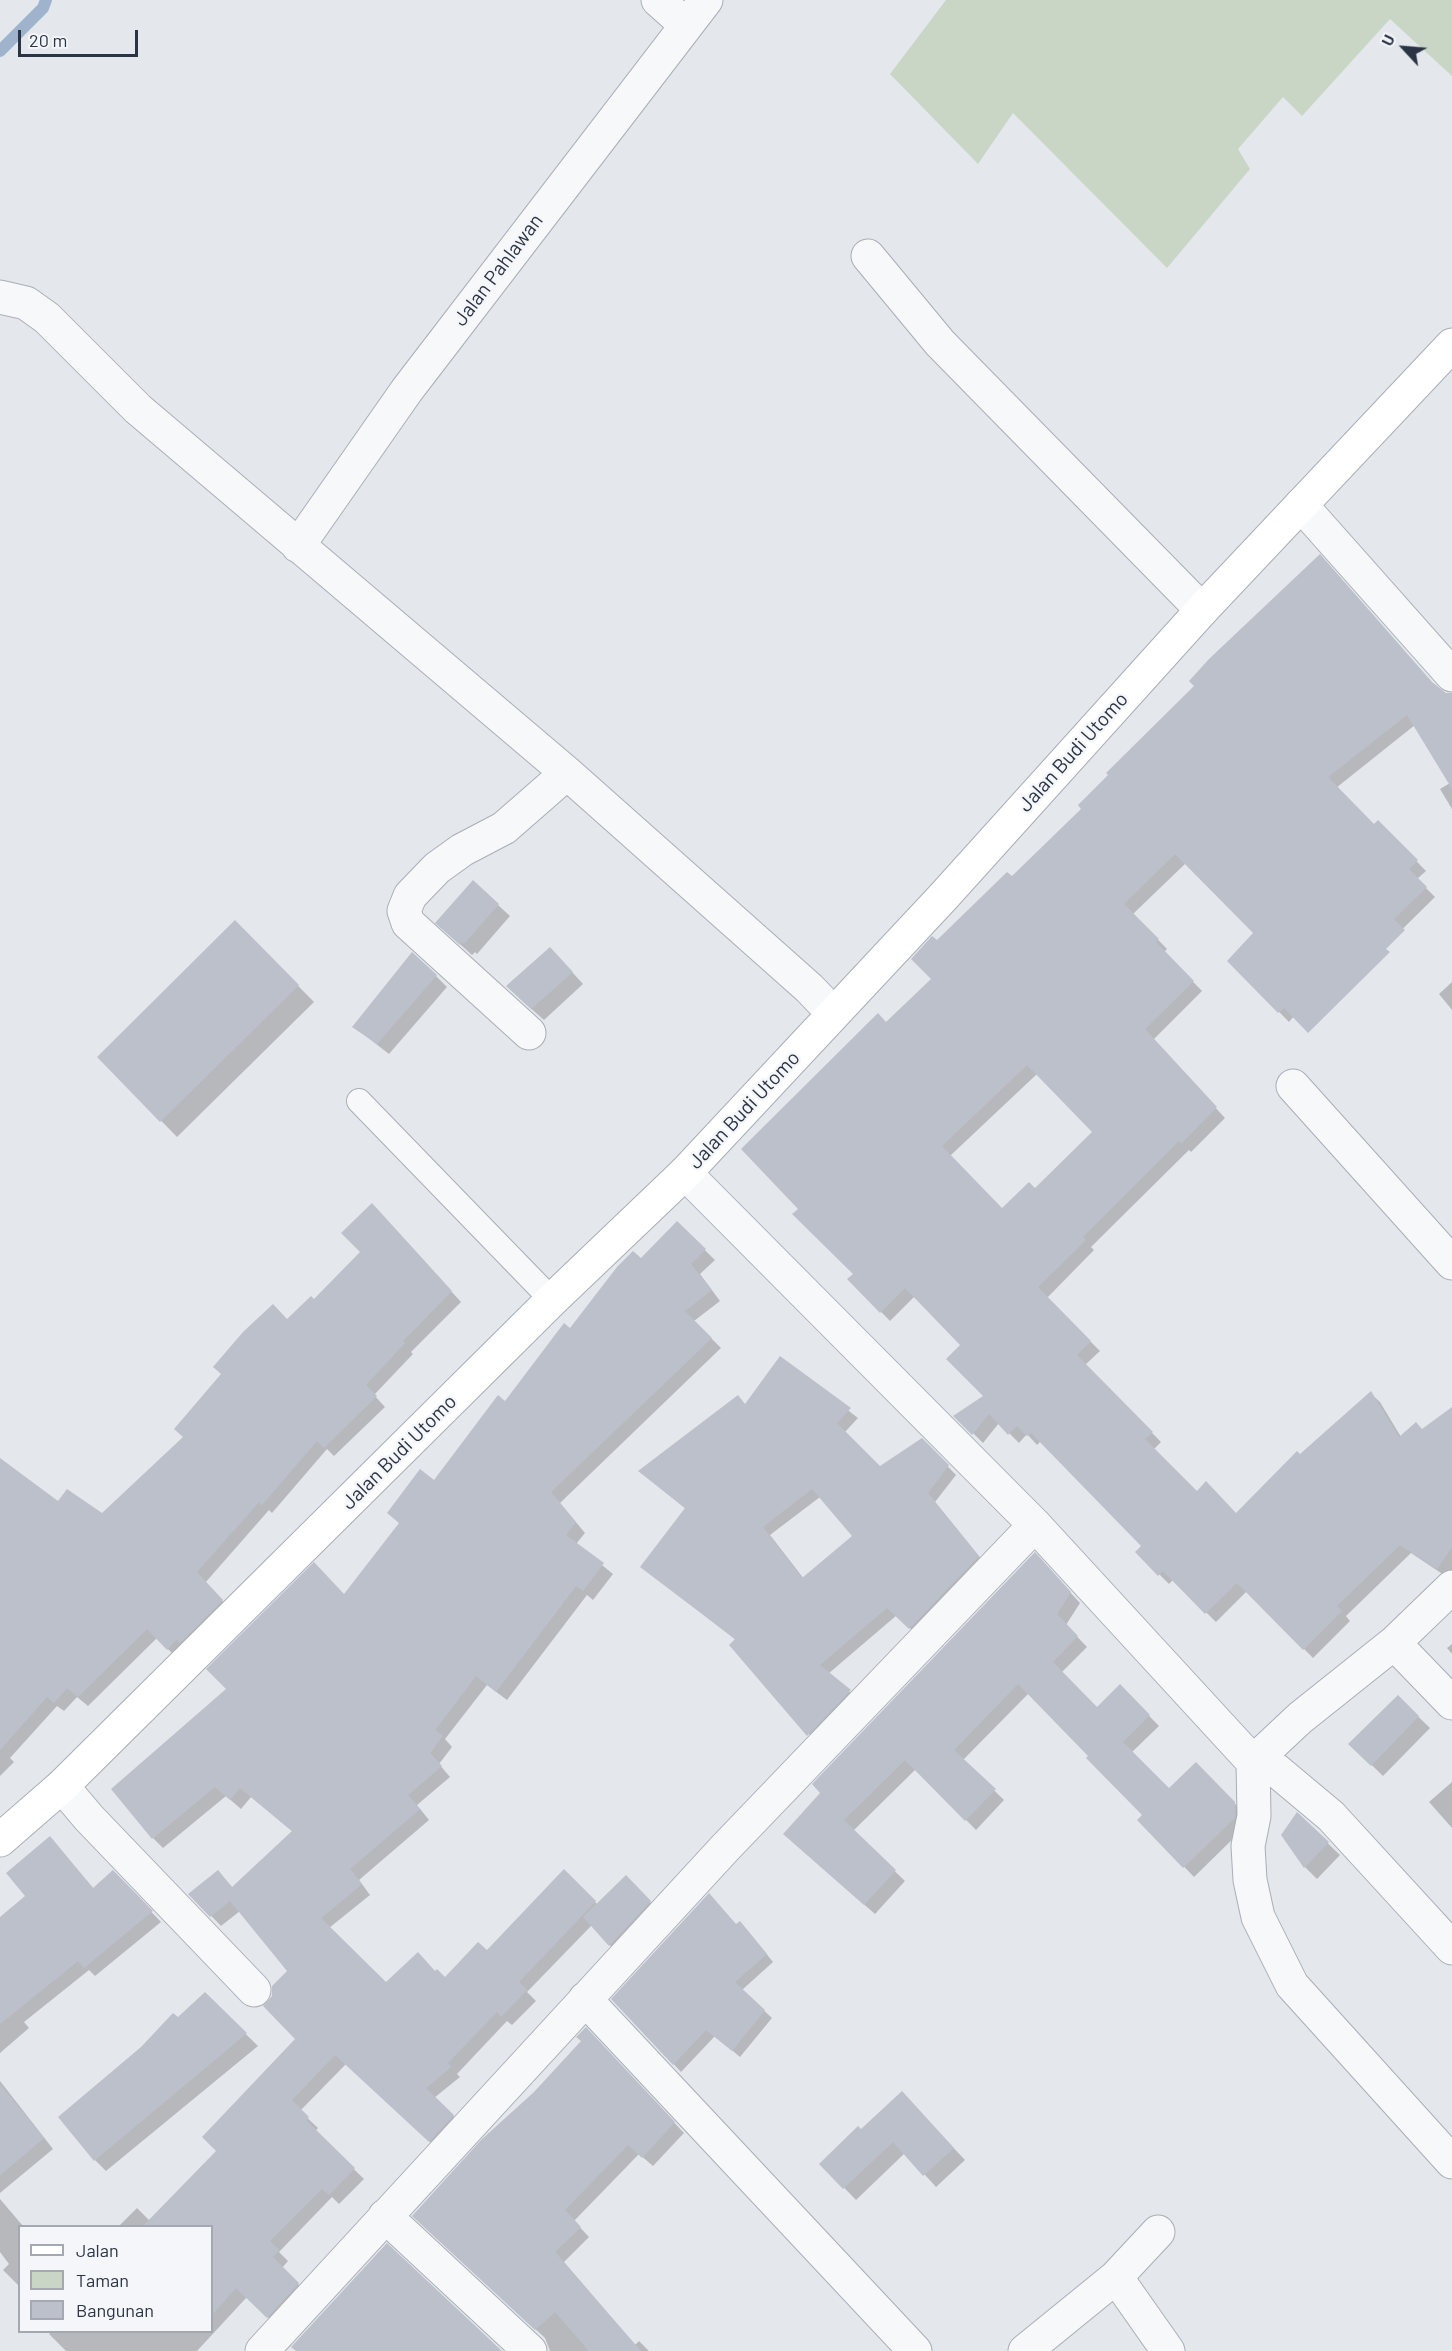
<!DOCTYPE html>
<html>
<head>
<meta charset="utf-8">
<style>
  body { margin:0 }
  #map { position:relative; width:1452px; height:2351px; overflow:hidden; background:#e4e7ec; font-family:Barlow,sans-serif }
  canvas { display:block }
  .legend { position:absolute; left:18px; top:2225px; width:195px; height:108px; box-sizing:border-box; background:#f4f6f9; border:2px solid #a4a8b1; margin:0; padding:8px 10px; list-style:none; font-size:18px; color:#2b3445 }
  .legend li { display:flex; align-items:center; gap:12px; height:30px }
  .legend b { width:30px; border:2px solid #a4a8b1 }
  .north { position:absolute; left:1374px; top:18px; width:60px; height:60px; -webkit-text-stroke:4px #f4f6f9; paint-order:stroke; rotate:296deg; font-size:16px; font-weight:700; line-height:24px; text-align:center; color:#2b3445 }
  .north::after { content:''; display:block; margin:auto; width:21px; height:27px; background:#2b3445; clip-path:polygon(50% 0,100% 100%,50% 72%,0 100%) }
  .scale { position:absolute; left:18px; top:30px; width:120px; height:27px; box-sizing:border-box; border:3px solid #2b3445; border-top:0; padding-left:8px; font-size:18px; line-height:21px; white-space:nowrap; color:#2b3445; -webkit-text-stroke:4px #f4f6f9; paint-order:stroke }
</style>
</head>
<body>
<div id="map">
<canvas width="1452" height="2351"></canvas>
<ul class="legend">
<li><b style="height:8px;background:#fff"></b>Jalan</li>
<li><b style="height:16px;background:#c9d6c5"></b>Taman</li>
<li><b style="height:16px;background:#bbc0ca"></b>Bangunan</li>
</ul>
<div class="north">U</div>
<div class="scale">20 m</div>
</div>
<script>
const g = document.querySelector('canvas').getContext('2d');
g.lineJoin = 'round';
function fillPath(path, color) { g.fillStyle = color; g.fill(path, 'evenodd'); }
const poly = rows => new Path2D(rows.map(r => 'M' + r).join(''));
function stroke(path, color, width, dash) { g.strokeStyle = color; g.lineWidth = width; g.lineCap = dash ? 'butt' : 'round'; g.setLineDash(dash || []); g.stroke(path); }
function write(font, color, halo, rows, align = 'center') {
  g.font = font + ' Barlow,sans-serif'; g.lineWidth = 5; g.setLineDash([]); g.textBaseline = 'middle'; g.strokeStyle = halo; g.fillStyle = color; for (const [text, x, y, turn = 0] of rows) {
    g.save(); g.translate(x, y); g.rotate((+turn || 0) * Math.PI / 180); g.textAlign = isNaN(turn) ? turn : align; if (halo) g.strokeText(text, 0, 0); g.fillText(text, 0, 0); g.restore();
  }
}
fillPath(poly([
  [946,0,1452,0,1452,76,1390,19,1302,116,1283,97,1238,149,1250,169,1167,268,1013,113,978,164,890,74]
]), '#c9d6c5');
fillPath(poly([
  [1435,686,1445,694,1452,695,1452,809,1440,789,1450,783,1415,725,1336,788,1374,826,1378,822,1426,871,1417,879,1435,897,1304,1026,1294,1016,1289,1022,1229,961,1255,933,1186,863,1133,914,1167,949,1164,952,1202,991,1153,1040,1225,1118,1191,1152,1189,1150,1091,1247,1094,1250,1047,1298,1100,1351,1085,1365,1161,1442,1154,1449,1197,1493,1237,1515,1370,1393,1380,1402,1401,1437,1423,1431,1452,1408,1452,1570,1447,1577,1411,1553,1346,1616,1350,1621,1313,1658,1247,1591,1216,1622,1173,1580,1169,1584,1137,1552,1143,1546,1041,1441,1037,1445,1027,1434,1019,1443,999,1423,983,1443,956,1416,985,1396,962,1345,915,1296,890,1321,849,1279,855,1274,800,1209,886,1024,933,979,937,942,1012,879],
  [1037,1074,1094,1132,1035,1190,1002,1210,950,1156],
  [498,905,510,916,477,954,475,952,472,955,449,934],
  [235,922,314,1002,177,1137,99,1057],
  [562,961,583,984,544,1020,519,998],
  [436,976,447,987,389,1054,354,1027],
  [1452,982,1452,1010,1439,994],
  [382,1215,461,1302,411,1352,413,1354,374,1395,385,1407,334,1456,327,1449,272,1513,269,1510,205,1583,231,1610,177,1658,157,1638,88,1706,77,1697,64,1711,57,1706,10,1758,14,1762,0,1776,0,1460,59,1503,102,1514,185,1437,287,1321,314,1301,362,1252],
  [677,1223,715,1260,700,1274,720,1301,694,1321,721,1348,560,1503,585,1533,576,1544,613,1574,593,1600,587,1595,507,1700,487,1685,445,1739,452,1747,439,1764,450,1777,417,1805,429,1820,359,1880,370,1895,329,1928,386,1984,436,1973,445,1979,487,1953,564,1871,598,1905,626,1877,655,1907,615,1951,592,1925,527,1992,536,2001,512,2025,507,2021,457,2074,460,2077,434,2098,463,2125,440,2151,346,2064,300,2111,318,2128,315,2131,364,2179,339,2204,332,2197,279,2252,288,2261,282,2268,308,2294,278,2327,247,2297,197,2351,66,2351,49,2334,51,2332,212,2332,212,2226,119,2226,137,2208,150,2221,218,2151,297,2039,273,1996,289,1971,240,1911,221,1926,191,1895,218,1872,233,1888,293,1832,251,1797,241,1809,226,1796,163,1848,153,1838,400,1524,389,1513,434,1482,570,1330],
  [780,1358,858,1418,844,1433,880,1468,922,1440,956,1475,935,1502,986,1565,918,1636,897,1615,828,1674,858,1699,816,1743,736,1640,642,1567,686,1509,649,1479,746,1406],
  [820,1497,854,1536,804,1579,770,1535],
  [1044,1564,1080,1603,1066,1625,1087,1647,1061,1673,1097,1709,1120,1686,1159,1726,1131,1753,1169,1790,1196,1764,1244,1813,1244,1828,1194,1877,1139,1820,1144,1815,1090,1756,1029,1693,963,1760,1004,1800,976,1830,916,1769,853,1831,905,1881,875,1914,795,1844],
  [1452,1644,1452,1654,1447,1648],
  [1398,1697,1430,1728,1383,1776,1350,1744],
  [1452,1782,1452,1828,1429,1802],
  [1297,1814,1340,1855,1317,1879,1305,1867,1283,1835],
  [50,1838,94,1889,113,1872,161,1922,95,1976,89,1970,24,2022,29,2028,0,2053,0,1919,27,1896],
  [736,1926,747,1930,773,1962,742,1990,772,2018,740,2057,715,2036,681,2072,613,1999],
  [205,1994,258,2046,106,2171,95,2160,178,2019],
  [595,2039,684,2133,653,2166,639,2154,574,2221,589,2237,564,2262,635,2345,639,2341,649,2351,550,2351,545,2338,424,2225],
  [0,2081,53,2149,0,2193],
  [913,2105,965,2160,936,2187,905,2153,856,2200,821,2164,861,2131],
  [0,2199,23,2226,20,2226,20,2287,3,2270,9,2264,0,2252]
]), '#0003');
stroke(poly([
  [0,51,43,8,46,0]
]), '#9fb4cc', 12);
fillPath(poly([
  [1320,554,1432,682,1446,693,1452,693,1452,789,1407,715,1328,777,1374,824,1378,820,1418,860,1409,869,1427,887,1394,919,1405,930,1386,949,1390,952,1308,1033,1284,1008,1278,1013,1227,961,1253,933,1175,854,1124,904,1159,939,1156,942,1194,981,1145,1029,1217,1107,1181,1144,1179,1141,1083,1237,1086,1240,1038,1287,1091,1341,1077,1355,1153,1432,1145,1439,1197,1491,1206,1481,1236,1513,1297,1451,1300,1454,1371,1391,1399,1437,1416,1422,1422,1429,1452,1407,1452,1547,1437,1569,1400,1545,1337,1606,1342,1611,1303,1650,1237,1583,1205,1614,1163,1571,1158,1576,1135,1552,1141,1546,1031,1433,1027,1436,1017,1426,1008,1435,989,1414,972,1435,953,1416,983,1396,946,1359,960,1345,905,1288,880,1313,847,1279,853,1274,792,1214,798,1209,741,1149,878,1013,886,1022,931,979,911,959,932,936,937,940,1007,872,1012,876,1081,809,1078,805,1108,775,1106,773,1194,686,1189,681,1209,659],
  [1027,1065,1092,1132,1035,1188,1029,1182,1002,1208,942,1146],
  [473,880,499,904,464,944,462,942,460,945,435,923],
  [235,920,299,985,160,1122,97,1057],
  [550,947,573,972,531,1009,506,986],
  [412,952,437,975,377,1044,352,1027],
  [372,1203,452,1291,403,1341,405,1343,366,1385,377,1396,324,1448,317,1441,262,1505,259,1502,197,1572,223,1600,180,1643,177,1639,167,1650,147,1629,78,1697,67,1688,54,1703,47,1697,0,1750,0,1458,58,1501,67,1489,102,1513,183,1437,174,1429,221,1374,213,1367,243,1332,273,1304,287,1319,311,1296,314,1299,360,1252,341,1233],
  [677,1221,706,1249,691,1264,712,1290,685,1311,712,1338,551,1492,576,1522,566,1535,604,1563,583,1591,576,1586,496,1692,476,1676,435,1730,443,1736,430,1753,442,1766,408,1795,420,1809,350,1869,362,1884,321,1918,386,1982,418,1952,435,1971,437,1969,445,1977,478,1942,487,1950,564,1869,596,1901,519,1982,527,1990,501,2017,497,2012,448,2063,451,2067,426,2088,454,2115,429,2142,335,2055,292,2100,309,2117,306,2120,355,2168,329,2195,322,2189,270,2241,279,2250,273,2257,299,2283,267,2318,236,2288,212,2315,212,2226,143,2226,216,2151,202,2137,295,2039,263,2006,272,1996,272,1986,287,1971,230,1901,210,1917,188,1894,218,1870,232,1887,292,1831,240,1788,230,1800,215,1787,152,1839,111,1789,226,1689,206,1669,314,1562,344,1594,399,1523,387,1513,420,1469,434,1480,498,1395,505,1401,564,1323,570,1328,617,1267,633,1251,641,1258],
  [780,1356,851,1408,837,1423,880,1466,922,1438,949,1465,928,1493,979,1556,909,1629,887,1608,820,1665,851,1690,807,1736,729,1645,735,1639,640,1567,685,1508,638,1471,738,1395,745,1404],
  [812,1489,852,1536,802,1578,763,1527],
  [1035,1552,1071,1592,1057,1614,1078,1636,1053,1662,1097,1707,1120,1684,1150,1715,1123,1742,1169,1788,1196,1762,1235,1802,1235,1818,1183,1868,1137,1820,1142,1815,1086,1758,1088,1756,1018,1684,954,1750,996,1789,965,1821,905,1760,844,1820,896,1870,864,1905,783,1834,820,1793,812,1784],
  [1398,1695,1419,1716,1371,1766,1348,1744],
  [1297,1812,1329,1842,1304,1868,1281,1835],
  [50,1836,93,1888,113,1870,153,1911,84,1968,78,1961,0,2024,0,1917,25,1896,6,1873],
  [626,1875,651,1901,609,1946,583,1917],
  [709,1893,736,1924,740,1921,767,1954,735,1982,765,2010,732,2051,706,2030,673,2065,611,1999],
  [205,1992,247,2033,94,2161,58,2117,141,2047,173,2013,178,2017],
  [586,2027,675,2122,642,2158,628,2145,565,2210,581,2227,555,2252,641,2351,589,2351,555,2312,535,2330,412,2216,481,2140,534,2092,581,2041,576,2037],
  [0,2084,44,2138,0,2175],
  [902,2091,954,2148,923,2176,893,2142,843,2189,819,2164,858,2126,861,2129],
  [387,2243,502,2351,296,2351,291,2347]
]), '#bbc0ca');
const lane = poly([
  [359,1101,552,1300]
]);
const street = poly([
  [658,0,686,25],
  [868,256,940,343,1202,610],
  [0,297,26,303,47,318,138,409,567,773,809,988,833,1013],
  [1301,505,1452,675],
  [298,546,407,390,706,0],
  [529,1033,408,923,404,911,410,896,437,868,462,850,504,828,567,773],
  [1293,1086,1452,1263],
  [685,1173,1035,1525,1253,1762,1276,1770,1331,1816,1452,1948],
  [1452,1587,1394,1643,1300,1718,1253,1762,1254,1816,1248,1846,1250,1880,1258,1917,1292,1985,1452,2162],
  [1394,1643,1452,1703],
  [62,1786,89,1818,254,1990],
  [585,1999,915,2351],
  [385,2216,530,2351],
  [1116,2277,1168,2351],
  [262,2351,725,1848,1035,1525],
  [1025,2351,1116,2277,1158,2232]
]);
const secondary = poly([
  [0,1840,62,1786,552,1300,685,1173,944,896,1202,610,1452,345]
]);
stroke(lane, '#a9aeb7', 26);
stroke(street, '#a9aeb7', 35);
stroke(secondary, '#a9aeb7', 35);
stroke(lane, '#f7f8fa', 24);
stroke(street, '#f7f8fa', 33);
stroke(secondary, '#fff', 33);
write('20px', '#2b3445', '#f4f6f9', [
  ["Jalan Pahlawan",498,270,-53],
  ["Jalan Budi Utomo",1073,752,-48],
  ["Jalan Budi Utomo",744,1110,-47],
  ["Jalan Budi Utomo",399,1452,-45]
]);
</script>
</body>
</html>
